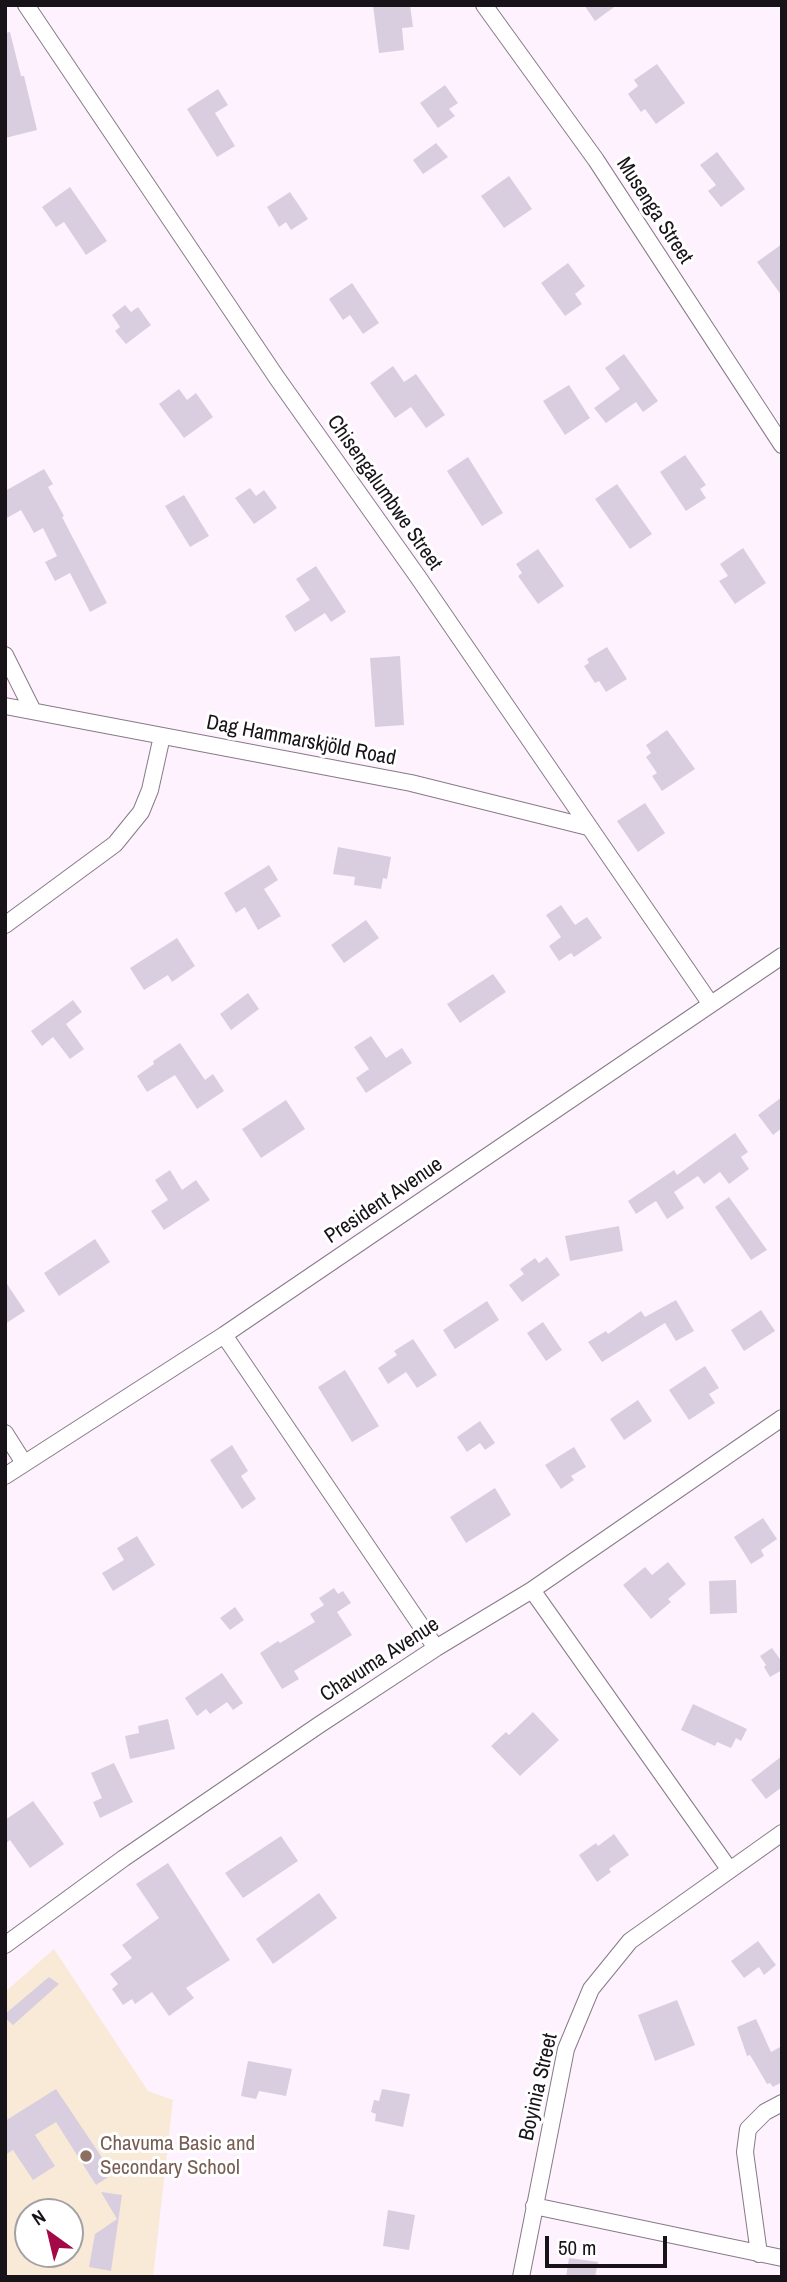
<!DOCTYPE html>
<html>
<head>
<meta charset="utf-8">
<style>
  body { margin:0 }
  #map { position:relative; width:787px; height:2282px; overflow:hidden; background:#fef2fe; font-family:"Archivo Narrow",sans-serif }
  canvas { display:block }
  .frame { position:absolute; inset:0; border:7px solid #181318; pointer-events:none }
  .north { position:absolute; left:14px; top:2198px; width:70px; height:70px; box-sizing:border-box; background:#fff; border:2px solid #a3a1a3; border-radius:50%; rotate:326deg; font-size:19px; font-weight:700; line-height:28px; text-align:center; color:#181318 }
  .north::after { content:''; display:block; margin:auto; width:24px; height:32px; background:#a20946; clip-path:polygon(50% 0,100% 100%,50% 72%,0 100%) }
  .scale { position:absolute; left:545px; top:2236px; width:122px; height:32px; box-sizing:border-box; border:4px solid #181318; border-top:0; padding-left:9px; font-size:21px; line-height:24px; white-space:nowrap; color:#181318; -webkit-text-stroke:5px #fff; paint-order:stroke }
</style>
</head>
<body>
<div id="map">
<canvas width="787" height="2282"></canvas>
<div class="frame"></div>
<div class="north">N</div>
<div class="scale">50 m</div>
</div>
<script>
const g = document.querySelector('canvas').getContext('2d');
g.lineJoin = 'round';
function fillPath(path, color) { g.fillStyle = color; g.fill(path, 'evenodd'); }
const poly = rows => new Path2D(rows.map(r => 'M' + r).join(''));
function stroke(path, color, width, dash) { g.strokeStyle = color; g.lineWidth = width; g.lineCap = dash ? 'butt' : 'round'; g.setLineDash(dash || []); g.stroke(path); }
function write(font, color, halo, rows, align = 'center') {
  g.font = font + ' "Archivo Narrow",sans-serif'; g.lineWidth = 6; g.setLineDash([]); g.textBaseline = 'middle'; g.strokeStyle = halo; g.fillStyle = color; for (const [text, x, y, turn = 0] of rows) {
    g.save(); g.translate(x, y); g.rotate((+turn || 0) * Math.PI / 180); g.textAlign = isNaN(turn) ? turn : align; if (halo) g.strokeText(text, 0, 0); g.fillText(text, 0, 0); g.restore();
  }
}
fillPath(poly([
  [54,1949,148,2091,173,2100,153,2277,5,2277,5,1992],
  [28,2212,70,2212,70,2254,28,2254]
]), '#f9ead7');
fillPath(poly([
  [373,5,410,5,413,27,402,28,404,50,379,53],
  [584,5,617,5,595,21],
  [10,32,21,76,24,76,37,130,5,138,5,33],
  [657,64,685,103,656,124,645,109,641,112,628,94,638,86,634,80],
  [445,85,458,103,449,109,455,116,438,128,420,103],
  [218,89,228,105,215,113,235,146,217,157,187,109],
  [436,143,448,157,423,174,413,160],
  [717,152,745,189,721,207,708,191,716,185,700,165],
  [509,176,532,209,504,228,481,196],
  [70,187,107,241,86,255,64,222,56,227,42,207],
  [290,192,308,219,291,230,286,222,279,227,267,207],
  [782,244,782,296,757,262],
  [568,263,585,286,575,294,582,304,565,316,541,283],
  [352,283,379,323,363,334,350,315,343,320,329,299],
  [125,305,131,312,138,307,151,325,126,344,115,331,120,327,112,315],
  [624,354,658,401,643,412,636,402,606,423,594,408,620,389,605,368],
  [393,366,404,382,416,374,445,415,426,428,411,407,395,418,370,383],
  [569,385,590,418,565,435,543,401],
  [179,389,187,400,196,393,213,417,184,438,159,404],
  [685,455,706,485,700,489,706,498,686,511,660,472],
  [468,457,503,513,482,526,447,471],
  [44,469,53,484,48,487,64,516,62,517,107,603,90,612,70,573,55,581,45,562,57,556,43,528,34,533,21,510,5,519,5,491],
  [617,484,652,534,630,549,595,499],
  [250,488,256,496,264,490,277,508,254,524,235,498],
  [184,495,209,536,190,547,165,506],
  [743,548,766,583,735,604,719,581,728,576,720,564],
  [538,549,564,586,538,604,518,576,522,573,516,564],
  [316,566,346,612,331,622,325,613,295,632,285,616,310,600,296,579],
  [607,647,627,679,606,692,599,681,595,683,584,666,589,663,587,659],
  [400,656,404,725,375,727,370,658],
  [667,730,695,769,662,791,652,776,657,773,646,757,651,753,646,745],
  [645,803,665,833,638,852,617,821],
  [338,847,391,857,387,879,383,878,381,889,354,885,355,877,333,874],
  [269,865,278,880,264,889,281,916,258,930,245,907,236,913,224,893],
  [561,905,575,925,587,917,602,938,574,957,571,953,559,961,549,946,561,937,546,915],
  [366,920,379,938,344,963,331,945],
  [177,938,195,966,172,982,168,975,144,990,130,968],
  [493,974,506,992,460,1023,447,1004],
  [248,993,259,1009,231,1030,220,1014],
  [73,1000,82,1012,66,1024,84,1049,70,1059,53,1037,42,1046,31,1031],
  [371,1036,386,1058,402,1048,412,1063,366,1093,356,1078,369,1069,354,1047],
  [180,1043,205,1080,213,1074,224,1091,197,1109,175,1075,147,1092,137,1076,154,1064,153,1061],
  [782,1097,782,1128,773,1135,758,1115],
  [286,1100,305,1129,261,1158,242,1129],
  [735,1133,748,1152,741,1157,749,1169,729,1184,720,1172,704,1184,698,1176,674,1192,684,1208,667,1219,656,1201,636,1214,628,1201,674,1170,677,1175],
  [170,1170,182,1190,196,1180,210,1200,164,1230,151,1211,168,1200,155,1180],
  [729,1197,767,1250,751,1260,715,1207],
  [619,1226,623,1251,570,1261,565,1236],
  [95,1239,110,1262,59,1296,44,1273],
  [547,1257,560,1275,522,1302,509,1285,524,1274,520,1269,535,1258,539,1263],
  [5,1281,25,1311,5,1324],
  [676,1300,694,1331,676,1341,665,1323,602,1362,588,1342,606,1331,608,1334,641,1311,645,1317],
  [487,1301,499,1320,455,1349,443,1330],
  [761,1310,775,1331,744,1351,731,1330],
  [543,1322,562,1350,546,1361,527,1333],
  [413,1339,437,1375,417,1388,406,1372,388,1384,378,1368,397,1355,394,1351],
  [705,1366,719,1388,709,1394,715,1403,689,1420,669,1390],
  [345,1370,379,1426,352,1442,318,1387],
  [638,1400,652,1421,624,1440,610,1419],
  [480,1421,495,1443,485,1450,480,1443,467,1452,457,1437],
  [232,1445,248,1471,241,1476,256,1499,242,1509,210,1460],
  [574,1447,586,1467,571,1476,574,1480,561,1489,545,1465],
  [495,1488,511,1515,466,1543,450,1517],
  [763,1518,777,1539,761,1550,764,1556,751,1564,734,1537],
  [137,1536,155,1565,113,1591,102,1573,124,1560,117,1548],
  [668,1562,686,1584,668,1599,671,1602,651,1619,623,1585,645,1567,652,1575],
  [736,1580,737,1613,710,1614,709,1581],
  [334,1588,338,1594,343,1591,351,1603,337,1612,352,1635,294,1671,299,1679,282,1689,260,1653,278,1641,280,1643,315,1622,310,1614,324,1605,319,1598],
  [235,1607,244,1620,230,1630,220,1618],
  [772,1648,782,1662,782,1670,770,1677,764,1667,766,1665,760,1656],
  [222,1673,243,1703,233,1710,227,1702,210,1714,206,1709,197,1716,185,1698],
  [693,1704,747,1729,741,1741,736,1738,731,1748,717,1742,715,1746,681,1730],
  [533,1712,559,1740,520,1776,491,1746,506,1732,509,1735],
  [168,1719,175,1749,130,1759,125,1736,139,1733,138,1726],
  [782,1756,782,1787,766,1799,751,1780],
  [114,1763,133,1802,100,1818,93,1802,102,1798,91,1773],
  [33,1801,64,1844,30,1868,10,1840,5,1844,5,1820],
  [614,1834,629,1855,609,1869,611,1872,597,1882,579,1855,596,1843,598,1846],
  [281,1836,298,1861,243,1898,225,1873],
  [168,1863,230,1960,186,1988,194,1998,169,2016,152,1992,135,2004,132,1999,123,2005,112,1989,118,1984,110,1974,132,1958,122,1945,159,1918,136,1884],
  [319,1893,337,1918,273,1964,256,1939],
  [758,1941,776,1965,764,1975,759,1967,744,1978,731,1961],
  [49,1977,59,1984,13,2025,5,2018,5,2014],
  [677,2000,695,2045,655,2061,638,2015],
  [756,2019,771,2052,782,2046,782,2082,773,2087,770,2083,767,2084,750,2055,747,2056,737,2027],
  [248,2061,292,2069,286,2096,259,2091,256,2099,241,2096],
  [56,2089,113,2174,96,2185,56,2122,35,2135,55,2166,33,2180,13,2150,5,2155,5,2121],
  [382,2089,410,2094,403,2127,375,2121,376,2114,371,2112,374,2100,379,2101],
  [101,2192,122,2195,111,2271,89,2267,95,2234,117,2219],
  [388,2210,415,2215,409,2250,383,2246],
  [569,2258,598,2262,595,2277,566,2277]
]), '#d9cedf');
const minor = poly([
  [26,5,277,378,418,577,710,1003],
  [484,5,596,160,782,445],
  [5,655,33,711],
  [5,706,411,783,588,827],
  [5,925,115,844,141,812,150,790,162,736],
  [224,1335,436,1648],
  [5,1433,24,1463],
  [5,1476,224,1335,782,956],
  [532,1590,729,1869],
  [5,1945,124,1858,319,1725,436,1648,532,1590,782,1418],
  [534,2206,782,2258],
  [759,2254,745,2152,748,2129,765,2112,782,2103],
  [521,2277,566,2049,591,1989,630,1941,782,1833]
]);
stroke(minor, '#887a88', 18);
stroke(minor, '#fff', 16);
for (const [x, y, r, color] of [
  [86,2156,7,"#8d6e63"]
]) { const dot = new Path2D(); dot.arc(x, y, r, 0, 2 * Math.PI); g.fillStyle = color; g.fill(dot); stroke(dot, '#fff', 2.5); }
write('21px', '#181318', '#fff', [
  ["Musenga Street",654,211,57],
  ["Chisengalumbwe Street",384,493,55],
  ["Dag Hammarskjöld Road",301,741,11],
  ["President Avenue",384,1201,-34],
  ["Chavuma Avenue",380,1660,-33],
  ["Boyinia Street",539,2087,-77]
]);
write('21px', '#785e54', '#fff', [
  ["Chavuma Basic and",100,2144],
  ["Secondary School",100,2168]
], 'left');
</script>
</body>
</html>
